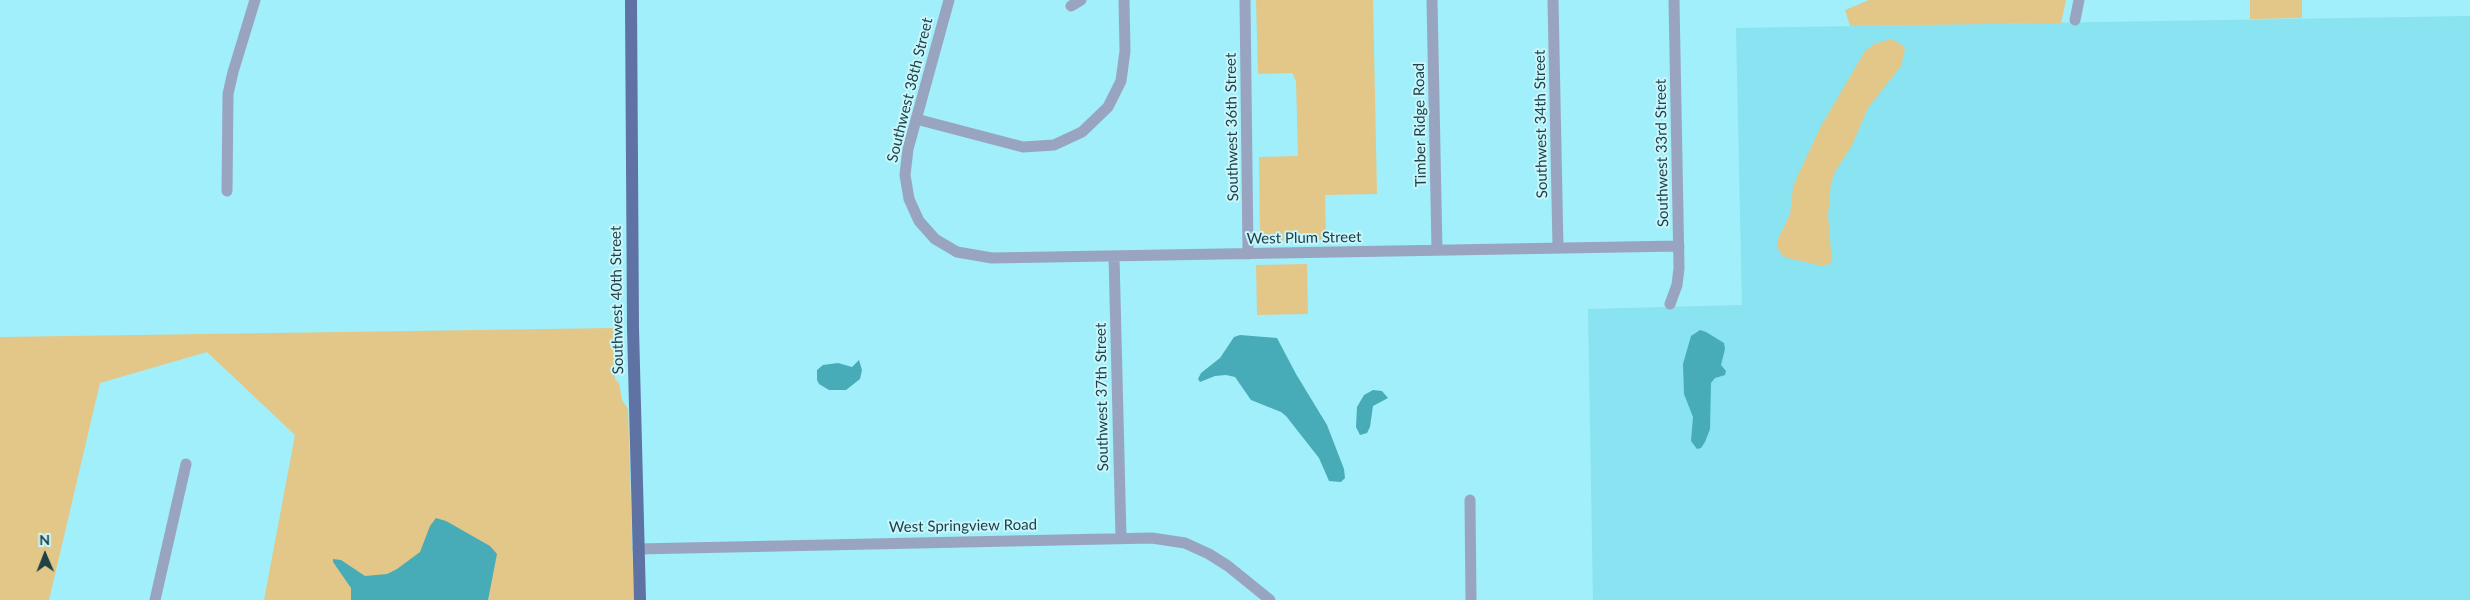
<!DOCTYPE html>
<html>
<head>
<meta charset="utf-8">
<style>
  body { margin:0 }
  #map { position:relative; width:2470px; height:600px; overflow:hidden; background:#a0effa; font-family:Lato,sans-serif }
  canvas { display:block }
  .north { position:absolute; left:20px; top:530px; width:50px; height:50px; -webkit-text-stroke:4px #c9f6fd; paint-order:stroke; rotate:359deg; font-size:14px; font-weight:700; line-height:20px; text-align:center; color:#1f4044 }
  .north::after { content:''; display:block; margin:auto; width:18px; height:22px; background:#1f4044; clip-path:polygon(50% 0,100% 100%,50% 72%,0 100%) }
</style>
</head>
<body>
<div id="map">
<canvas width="2470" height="600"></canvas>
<div class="north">N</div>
</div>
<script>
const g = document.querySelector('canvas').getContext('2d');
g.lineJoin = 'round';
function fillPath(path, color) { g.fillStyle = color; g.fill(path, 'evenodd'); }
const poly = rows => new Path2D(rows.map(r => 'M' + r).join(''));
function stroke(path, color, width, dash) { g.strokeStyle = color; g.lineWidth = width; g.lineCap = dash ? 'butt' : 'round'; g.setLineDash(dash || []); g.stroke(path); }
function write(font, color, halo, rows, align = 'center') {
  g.font = font + ' Lato,sans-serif'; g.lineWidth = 4; g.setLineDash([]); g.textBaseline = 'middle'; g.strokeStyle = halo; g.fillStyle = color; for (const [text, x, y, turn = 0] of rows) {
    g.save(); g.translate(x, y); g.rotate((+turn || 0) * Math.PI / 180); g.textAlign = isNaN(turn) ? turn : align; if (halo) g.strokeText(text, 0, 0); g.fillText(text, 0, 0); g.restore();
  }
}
fillPath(poly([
  [2470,16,2470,600,1593,600,1588,309,1742,305,1736,28]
]), '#89e3f0');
fillPath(poly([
  [1256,0,1373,0,1377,194,1325,195,1326,240,1260,241,1259,157,1298,156,1296,81,1292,73,1258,74],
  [1869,0,2066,0,2061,23,1850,26,1845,10],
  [2250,0,2302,0,2302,18,2250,19],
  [1891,39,1902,45,1905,49,1901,66,1868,108,1852,145,1835,172,1831,183,1828,216,1832,263,1822,266,1784,257,1777,248,1777,241,1790,214,1793,187,1797,177,1821,126,1865,51,1874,44],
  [1307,264,1308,314,1257,315,1256,265],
  [614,328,615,379,619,383,622,400,628,409,634,600,264,600,295,435,207,352,100,383,49,600,0,600,0,337]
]), '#e3c788');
fillPath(poly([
  [1700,330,1706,332,1724,343,1725,349,1721,365,1726,371,1725,375,1715,378,1711,383,1710,429,1705,442,1701,448,1697,449,1691,441,1693,417,1684,394,1683,364,1691,336],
  [1240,335,1277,338,1296,374,1327,425,1344,469,1345,478,1341,482,1329,481,1319,458,1286,416,1281,412,1251,400,1235,377,1226,375,1215,376,1200,382,1198,379,1201,373,1220,358,1234,337],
  [859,360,862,370,860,379,846,390,829,390,819,384,817,380,817,370,823,365,838,363,852,367],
  [1373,390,1382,391,1388,398,1373,406,1370,427,1367,433,1360,435,1356,427,1357,407,1364,395],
  [436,518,446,521,490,546,497,554,488,600,351,600,351,588,333,562,333,559,341,560,365,576,387,574,397,569,420,552,430,526]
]), '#48abb8');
stroke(poly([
  [949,0,908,149,905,175,909,199,919,221,935,239,957,252,992,258,1679,246],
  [1245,0,1248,254],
  [1432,0,1437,250],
  [1553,0,1558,248],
  [1071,6,1081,0],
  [2075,20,2079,0],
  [916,119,1023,147,1054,145,1082,132,1108,107,1121,81,1125,51,1124,0],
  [227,191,228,94,233,72,255,0],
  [1114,256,1121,537],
  [1670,304,1677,285,1679,268,1674,0],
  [1470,500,1471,600],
  [638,549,1152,538,1185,543,1209,554,1228,566,1270,600],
  [155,600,186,464]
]), '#99a5c0', 11);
stroke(poly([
  [631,0,633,328,640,600]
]), '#5e72a3', 12);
write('15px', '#1f4044', '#c9f6fd', [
  ["Southwest 38th Street",910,90,-76],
  ["Southwest 34th Street",1541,124,-91],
  ["Timber Ridge Road",1420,125,-91],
  ["Southwest 36th Street",1232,127,-91],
  ["Southwest 33rd Street",1662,153,-91],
  ["West Plum Street",1304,238,-1],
  ["Southwest 40th Street",617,300,-91],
  ["Southwest 37th Street",1102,397,-91],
  ["West Springview Road",963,526,-1]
]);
</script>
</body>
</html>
